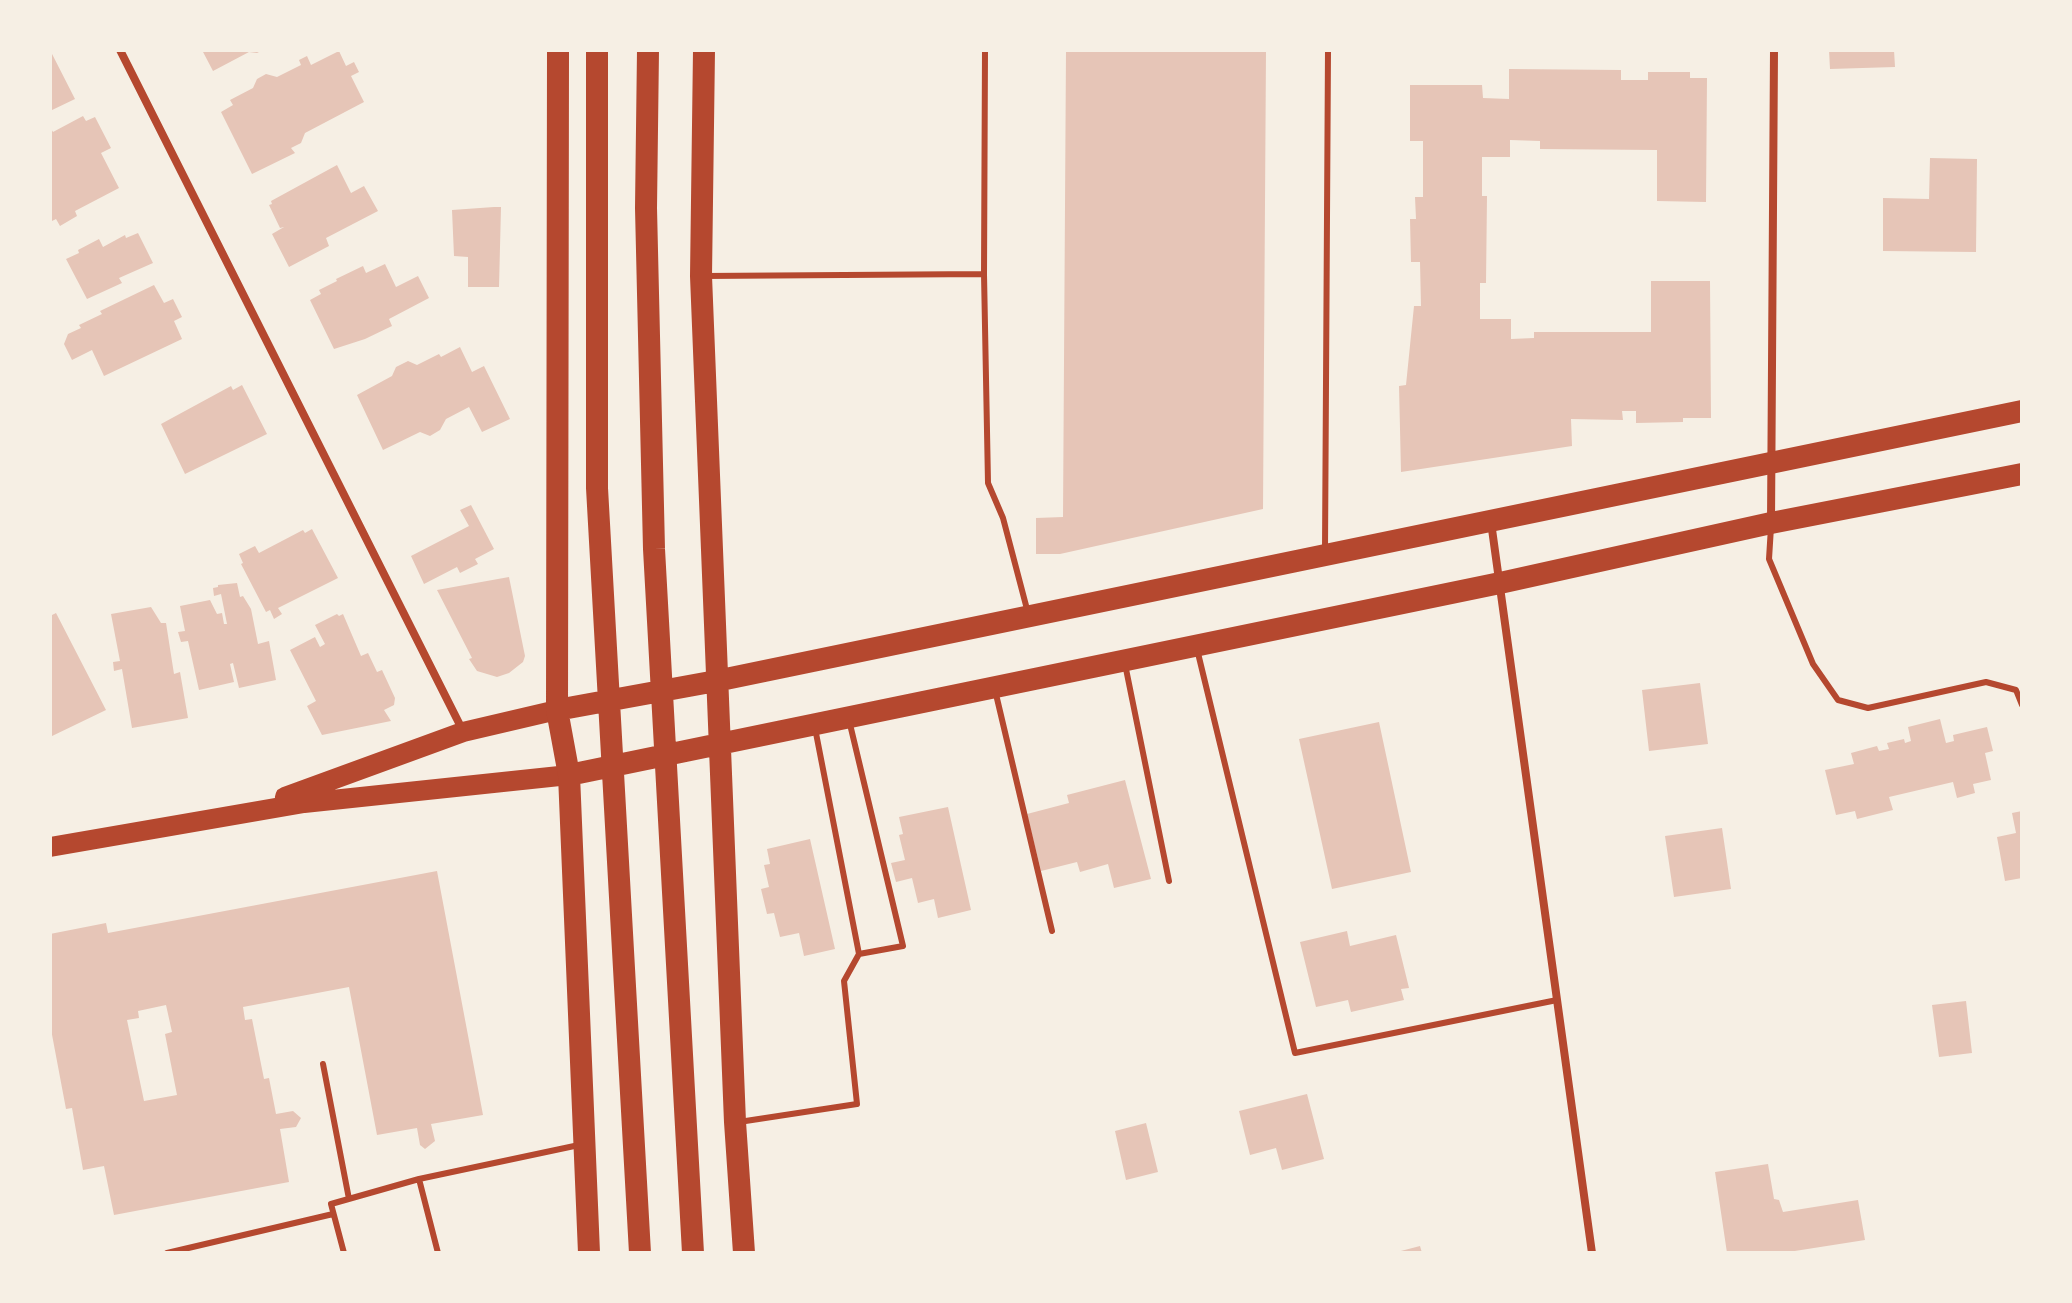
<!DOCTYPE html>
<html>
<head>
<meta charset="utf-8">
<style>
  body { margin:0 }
  #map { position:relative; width:2072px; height:1303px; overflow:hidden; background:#f6efe4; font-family:Roboto,sans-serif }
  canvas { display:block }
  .frame { position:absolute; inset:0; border:52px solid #f6efe4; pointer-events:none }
</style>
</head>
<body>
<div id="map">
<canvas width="2072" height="1303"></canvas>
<div class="frame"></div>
</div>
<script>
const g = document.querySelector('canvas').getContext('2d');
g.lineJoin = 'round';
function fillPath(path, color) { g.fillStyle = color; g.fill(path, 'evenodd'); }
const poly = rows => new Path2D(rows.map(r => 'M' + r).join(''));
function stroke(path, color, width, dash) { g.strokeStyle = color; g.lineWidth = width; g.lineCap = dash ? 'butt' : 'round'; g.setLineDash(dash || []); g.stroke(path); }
fillPath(poly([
  [50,50,75,99,50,111],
  [202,50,263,50,257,53,249,52,213,71],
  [1066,50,1266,50,1263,509,1060,554,1036,554,1036,518,1063,517],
  [1829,50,1894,50,1895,67,1830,69],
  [339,51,346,66,354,62,359,72,351,76,364,102,305,133,301,143,291,148,295,153,252,174,221,112,233,105,230,100,253,88,257,79,266,74,277,77,301,65,299,60,307,56,311,65],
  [1509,69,1621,70,1621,80,1648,80,1648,72,1690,72,1690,78,1707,78,1706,202,1657,201,1657,150,1540,149,1540,141,1510,140,1510,157,1482,157,1482,196,1487,196,1486,283,1480,283,1480,319,1511,319,1511,339,1534,338,1534,332,1651,332,1651,281,1710,281,1711,418,1683,418,1683,422,1636,423,1636,411,1622,411,1623,420,1571,419,1572,446,1401,472,1399,386,1406,385,1414,306,1421,306,1420,262,1411,262,1410,219,1416,219,1415,197,1423,197,1423,141,1410,141,1410,85,1482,85,1483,98,1509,99],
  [83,116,86,121,95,117,111,148,101,153,119,188,75,211,77,216,60,226,56,219,50,222,50,127,53,132],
  [1930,158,1977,159,1976,252,1883,251,1883,198,1929,199],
  [337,165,351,193,364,186,378,211,326,238,329,246,289,267,272,234,284,227,280,228,269,205,272,204,271,201],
  [494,207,501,207,499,287,468,287,468,257,454,256,452,210],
  [138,233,153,263,119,278,122,283,87,299,66,259,79,253,78,250,99,239,103,247,125,235,126,238],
  [385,264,396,287,418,276,429,298,389,319,392,326,365,339,334,349,310,300,321,294,319,290,337,281,336,279,363,266,366,273],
  [154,285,164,303,173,299,182,317,174,321,182,339,104,376,92,350,72,360,64,344,68,334,81,328,79,325,102,314,100,311],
  [460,347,472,372,484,366,510,419,482,432,469,407,446,419,440,430,430,436,420,432,383,450,357,395,392,376,396,367,408,361,417,365,439,354,441,357],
  [242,385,267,434,185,474,161,424,231,386,233,390],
  [471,505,494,549,475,559,478,564,460,573,457,567,424,584,411,556,469,526,460,510],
  [312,529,338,578,278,608,282,614,274,619,270,610,266,612,241,564,243,563,239,554,255,546,259,553,303,530,305,533],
  [509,577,525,656,523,662,509,673,497,677,477,671,469,659,472,658,437,590],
  [237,583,240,597,243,596,251,609,258,644,269,641,276,680,239,688,233,663,230,664,234,682,199,690,188,641,181,642,178,632,185,631,180,606,210,600,217,614,222,613,224,624,227,624,221,594,214,596,213,588,218,587,218,585],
  [151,607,161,623,166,623,174,674,180,672,188,718,132,728,122,669,114,671,113,662,120,661,111,614],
  [56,613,106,710,50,737,50,616],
  [337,614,339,616,343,614,361,656,368,653,377,672,382,670,395,698,394,705,384,710,391,721,322,735,307,706,316,701,290,650,315,637,320,647,325,644,315,625],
  [1700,683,1708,744,1649,751,1642,690],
  [1940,719,1946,743,1954,741,1953,735,1987,727,1993,751,1985,753,1991,780,1973,784,1975,793,1957,798,1953,782,1889,797,1893,810,1857,819,1855,811,1836,815,1825,770,1854,764,1851,753,1877,746,1879,751,1889,749,1887,743,1904,739,1905,743,1911,741,1908,727],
  [1379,722,1411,872,1332,889,1299,739],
  [1125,780,1151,879,1114,888,1108,864,1080,872,1077,862,1041,871,1027,814,1069,803,1067,795],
  [948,807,971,910,938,918,934,899,918,903,912,878,896,882,891,863,905,860,899,835,903,834,899,817],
  [2022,811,2022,878,2005,881,1997,837,2016,833,2012,813],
  [1722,828,1731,889,1674,897,1665,836],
  [810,839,835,949,804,956,799,933,780,937,774,913,767,914,761,889,769,887,764,865,770,864,767,849],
  [437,871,483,1115,431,1124,435,1141,425,1149,420,1145,417,1128,377,1135,349,987,243,1007,245,1020,252,1019,264,1079,269,1078,276,1114,293,1111,301,1118,296,1127,280,1129,289,1182,114,1215,104,1166,83,1170,72,1108,66,1109,50,1024,50,934,106,923,108,933],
  [166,1005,172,1032,165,1034,177,1095,144,1101,127,1020,139,1018,138,1011],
  [1347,931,1350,946,1396,935,1409,988,1401,989,1404,1000,1351,1012,1348,1000,1316,1007,1300,942],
  [1966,1001,1972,1053,1939,1057,1932,1005],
  [1307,1094,1324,1159,1282,1170,1276,1148,1250,1155,1239,1111],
  [1146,1123,1158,1172,1126,1180,1115,1131],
  [1768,1164,1774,1199,1779,1200,1783,1212,1858,1200,1865,1240,1782,1253,1727,1253,1715,1172],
  [1420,1246,1422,1253,1397,1253,1397,1252]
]), '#e6c5b7');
stroke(poly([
  [985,50,984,274,988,483,1003,518,1028,613],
  [704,276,984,274],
  [1771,527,1769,559,1813,664,1838,700,1868,708,1986,682,2016,690,2022,705],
  [1325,548,1328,50],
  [1197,649,1295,1053,1557,1000],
  [1125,664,1169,881],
  [995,690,1052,931],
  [849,720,903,946,859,954],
  [323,1064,349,1199],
  [739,1122,857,1104,844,981,859,954,815,728],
  [419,1179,438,1253],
  [167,1253,333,1214],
  [344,1253,331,1204,419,1179,579,1145]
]), '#b5482f', 6);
stroke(poly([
  [120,50,463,731],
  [1491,522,1592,1253],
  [1771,522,1774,50]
]), '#b5482f', 8);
stroke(poly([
  [285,797,463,732,557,710],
  [50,847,304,803,569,775]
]), '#b5482f', 20);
stroke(poly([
  [558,50,557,710,569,775,589,1253],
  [597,50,597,488,640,1253],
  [648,50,646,208,654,549,693,1253],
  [704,50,701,276,735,1122,744,1253],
  [557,710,716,681,2022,411],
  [569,775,1500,583,1771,523,2022,474]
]), '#b5482f', 22);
</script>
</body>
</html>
